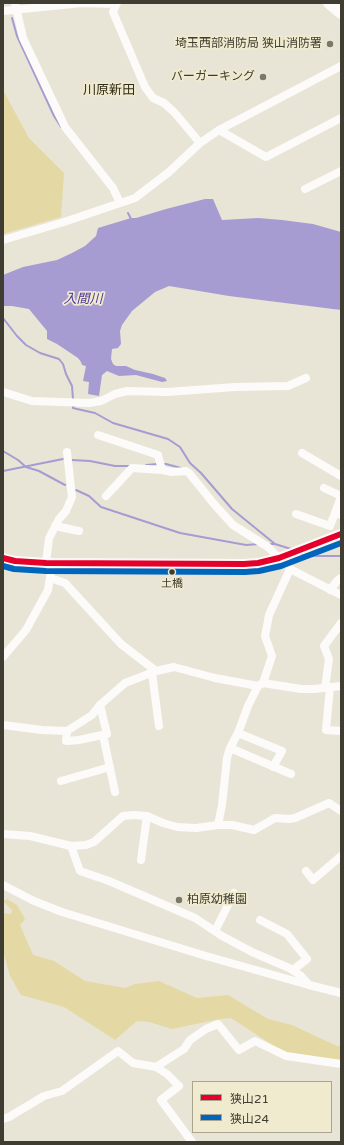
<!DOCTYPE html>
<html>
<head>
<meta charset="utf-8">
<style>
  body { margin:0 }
  #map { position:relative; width:344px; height:1145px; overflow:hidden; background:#e8e5d7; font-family:"Varela Round","Noto Sans JP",sans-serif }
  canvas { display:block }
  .frame { position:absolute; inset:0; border:4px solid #3f3d32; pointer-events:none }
  .legend { position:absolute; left:192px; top:1081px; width:140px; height:52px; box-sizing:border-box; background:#f0eacf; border:1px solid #a9a590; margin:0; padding:5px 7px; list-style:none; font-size:12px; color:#3f3d32 }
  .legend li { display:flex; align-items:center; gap:8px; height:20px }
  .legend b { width:20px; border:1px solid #a9a590 }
</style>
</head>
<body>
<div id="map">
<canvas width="344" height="1145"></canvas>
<div class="frame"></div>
<ul class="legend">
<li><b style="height:5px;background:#e4002b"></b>狭山21</li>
<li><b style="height:5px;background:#0065bd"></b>狭山24</li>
</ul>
</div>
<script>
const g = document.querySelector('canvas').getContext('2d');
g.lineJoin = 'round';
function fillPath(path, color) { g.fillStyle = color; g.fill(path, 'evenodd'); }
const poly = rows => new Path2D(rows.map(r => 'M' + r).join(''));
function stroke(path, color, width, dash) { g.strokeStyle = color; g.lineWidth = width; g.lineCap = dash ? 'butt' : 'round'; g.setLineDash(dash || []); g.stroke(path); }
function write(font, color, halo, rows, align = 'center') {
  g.font = font + ' "Varela Round","Noto Sans JP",sans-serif'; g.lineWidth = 3.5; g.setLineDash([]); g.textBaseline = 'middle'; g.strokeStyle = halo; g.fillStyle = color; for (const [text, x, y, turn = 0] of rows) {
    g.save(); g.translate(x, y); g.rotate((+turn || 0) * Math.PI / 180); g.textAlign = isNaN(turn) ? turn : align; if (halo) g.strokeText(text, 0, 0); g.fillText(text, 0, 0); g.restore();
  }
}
fillPath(poly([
  [3,90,29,138,64,173,61,217,3,234],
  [7,899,17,905,25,919,20,925,33,955,54,961,85,981,125,988,135,984,159,981,197,998,228,995,268,1019,292,1025,337,1046,341,1046,341,1062,290,1054,271,1044,231,1018,220,1019,172,1029,149,1022,137,1021,115,1040,64,1007,21,995,10,976,3,951,3,913,11,914,12,910,3,901]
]), '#e4d9a4');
fillPath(poly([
  [205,199,213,199,222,220,258,218,282,220,313,224,341,232,341,310,229,296,169,286,155,292,132,311,122,325,120,331,121,344,118,348,112,349,111,359,113,364,116,366,126,366,135,370,153,374,165,378,167,381,162,382,136,375,119,376,107,371,102,375,99,396,88,394,89,382,83,381,86,366,82,365,81,362,78,358,57,344,47,339,47,331,29,309,12,306,3,306,3,275,23,267,57,260,72,253,85,246,96,236,98,228,131,218,136,218,166,209]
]), '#a69cd1');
stroke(poly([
  [12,18,17,36,54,116,61,127],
  [128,213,131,219],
  [3,318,17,336,26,345,40,353,59,359,63,364,66,374,72,386,73,399],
  [73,404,73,408,77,409,95,413,113,423,168,439,180,447,190,463,201,473,232,509,275,544],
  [3,451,18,460,26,467,39,471,65,485],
  [72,460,90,461,115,466,130,466],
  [162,464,166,464,181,468],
  [146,465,158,464],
  [3,471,63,459],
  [76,490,89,496,101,507,180,533,246,545,259,544],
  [269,544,275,544,291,549],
  [300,554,316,556,341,556]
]), '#a69cd1', 2);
stroke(poly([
  [15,3,23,38,65,127,113,188,120,203],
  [117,3,113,12,145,87,153,98,164,103,175,113,200,143],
  [3,11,82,3,116,4],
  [219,130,266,157,341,118],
  [305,189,341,171],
  [3,240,64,222,135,198,169,172,200,143,219,130,341,66],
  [3,392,32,401,89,403,101,401,115,394,127,391,167,392,235,387,288,386,306,378],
  [98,435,158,455,162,470,172,472,186,471,189,473,214,504,233,525,268,547,279,558],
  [302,453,341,476],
  [324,488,341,496],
  [106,496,132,468,162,470],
  [341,497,335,513,341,515],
  [296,514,330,526,335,513],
  [55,526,79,531],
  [284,556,290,569,341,595],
  [46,563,49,538,59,519,66,511,72,497,67,452],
  [50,578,65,583,121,644,156,671],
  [330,590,337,581,341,578],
  [3,657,26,630,48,590,50,578,51,562],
  [152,673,159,726],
  [263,683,301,689,314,689,341,686],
  [330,687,326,730,341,731],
  [325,688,329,659,324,646,341,623],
  [3,725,42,730,67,731,92,715,100,705,125,683,156,671,174,667,215,678,258,686],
  [67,731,66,741,79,740,107,734,100,705],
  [238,733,282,751,273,767],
  [103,735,115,792],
  [230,748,291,774],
  [61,781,110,767],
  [218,825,232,825,254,830,275,818,289,819,295,818,329,803,341,811],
  [3,834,30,836,71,846,86,845,94,842,123,816,134,815,147,816,163,823,177,827,196,828,218,825,222,805,227,758,230,748,238,733,248,706,258,686,263,683,272,656,265,636,267,626,269,615,290,569],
  [71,846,80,871,109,881,195,918,222,936,252,952,289,968,300,975,309,985],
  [141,860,147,816],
  [306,871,313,880,341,856],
  [3,885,34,901,62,912,206,956,309,985,341,993],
  [260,920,287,934,307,959,293,970],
  [215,931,234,893],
  [3,1119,9,1117,44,1096,62,1091,118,1051,133,1063,156,1067],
  [192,1142,161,1100,179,1086,167,1074,156,1067,184,1049,190,1040,206,1029,218,1024,239,1050,255,1041,286,1056,341,1064]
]), '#fcfbf9', 8);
stroke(poly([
  [3,558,15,561,46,563,244,564,258,563,279,558,341,534]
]), '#fcfbf9', 10);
stroke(poly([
  [329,3,341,13]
]), '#fcfbf9', 12);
stroke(poly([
  [3,558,15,561,46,563,244,564,258,563,279,558,341,534]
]), '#e4002b', 6);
stroke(poly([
  [3,566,14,569,46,571,245,572,259,571,281,566,341,543]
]), '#0065bd', 6);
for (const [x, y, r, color] of [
  [330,44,4,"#7a786c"],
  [263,77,4,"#7a786c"],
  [172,572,3.5,"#3f3d32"],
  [179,900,4,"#7a786c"]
]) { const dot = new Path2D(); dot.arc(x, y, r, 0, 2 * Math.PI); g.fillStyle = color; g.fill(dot); stroke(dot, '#f0eacf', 1.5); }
write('11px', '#3f3d32', '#f0eacf', [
  ["土橋",172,584]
]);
write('12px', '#3f3d32', '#f0eacf', [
  ["埼玉西部消防局 狭山消防署",322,44],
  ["バーガーキング",255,77],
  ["柏原幼稚園",187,900,"left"]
], 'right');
write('13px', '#312d17', '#f0eacf', [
  ["川原新田",109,91]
]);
write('italic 13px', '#4e3798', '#f0eacf', [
  ["入間川",83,300]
]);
</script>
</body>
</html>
